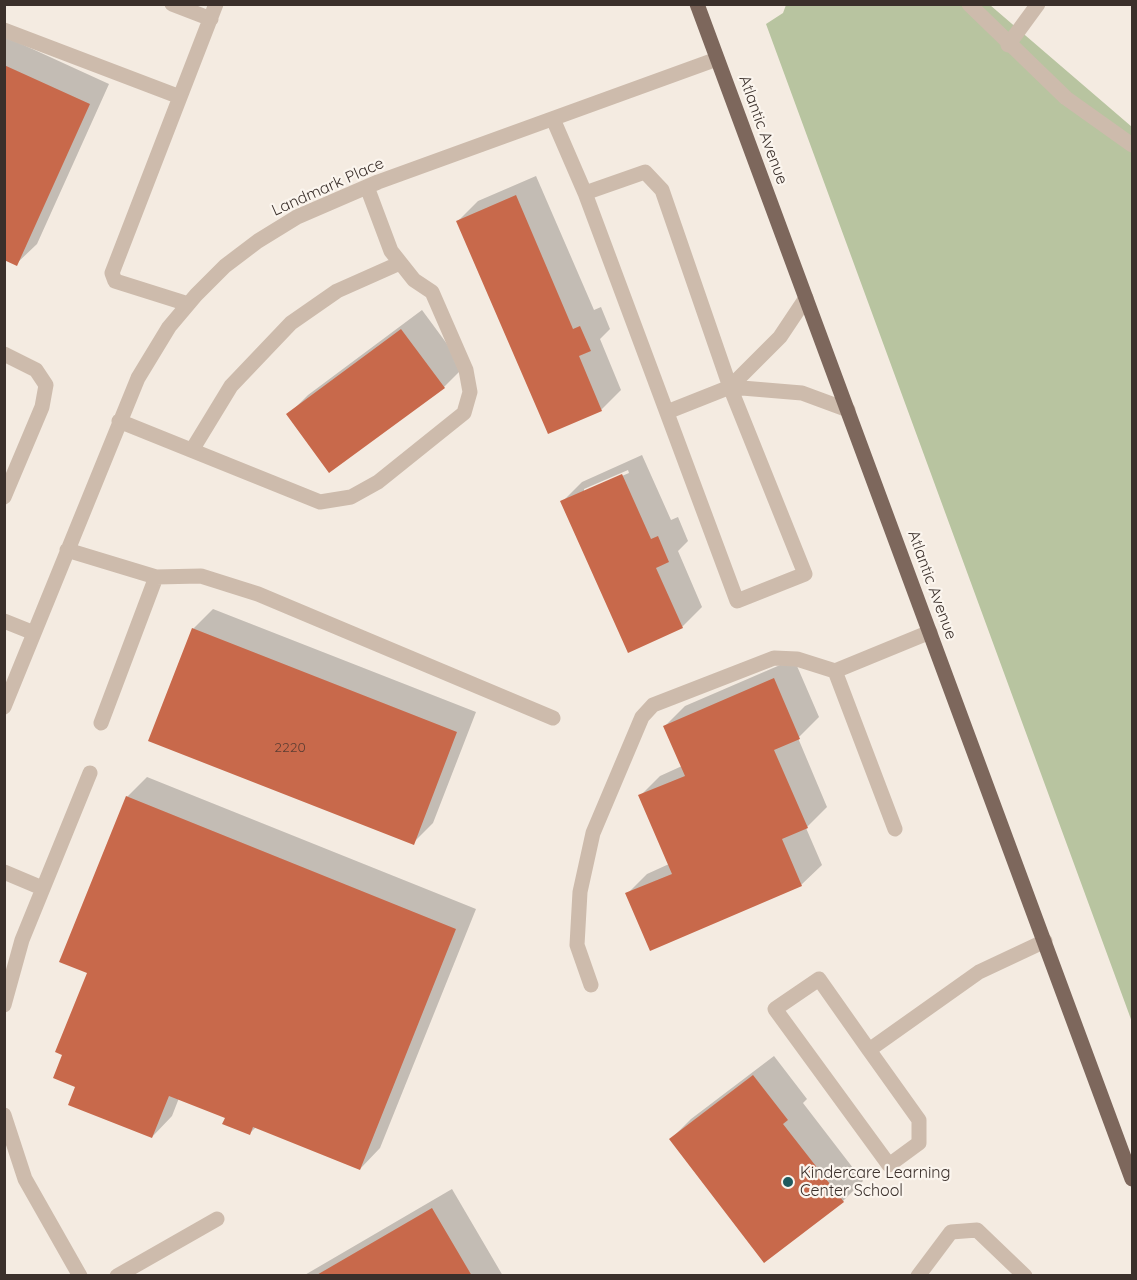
<!DOCTYPE html>
<html>
<head>
<meta charset="utf-8">
<style>
  body { margin:0 }
  #map { position:relative; width:1137px; height:1280px; overflow:hidden; background:#f4ebe1; font-family:Quicksand,sans-serif }
  canvas { display:block }
  .frame { position:absolute; inset:0; border:6px solid #3b302b; pointer-events:none }
</style>
</head>
<body>
<div id="map">
<canvas width="1137" height="1280"></canvas>
<div class="frame"></div>
</div>
<script>
const g = document.querySelector('canvas').getContext('2d');
g.lineJoin = 'round';
function fillPath(path, color) { g.fillStyle = color; g.fill(path, 'evenodd'); }
const poly = rows => new Path2D(rows.map(r => 'M' + r).join(''));
function stroke(path, color, width, dash) { g.strokeStyle = color; g.lineWidth = width; g.lineCap = dash ? 'butt' : 'round'; g.setLineDash(dash || []); g.stroke(path); }
function write(font, color, halo, rows, align = 'center') {
  g.font = font + ' Quicksand,sans-serif'; g.lineWidth = 4.5; g.setLineDash([]); g.textBaseline = 'middle'; g.strokeStyle = halo; g.fillStyle = color; for (const [text, x, y, turn = 0] of rows) {
    g.save(); g.translate(x, y); g.rotate((+turn || 0) * Math.PI / 180); g.textAlign = isNaN(turn) ? turn : align; if (halo) g.strokeText(text, 0, 0); g.fillText(text, 0, 0); g.restore();
  }
}
fillPath(poly([
  [786,5,990,5,1132,127,1132,1022,766,24,783,13]
]), '#b8c4a0');
fillPath(poly([
  [4,36,109,84,37,244,16,264,4,259],
  [536,176,594,310,601,307,610,329,600,339,621,390,601,410,458,221,478,201],
  [422,310,464,367,444,387,288,415,308,395],
  [642,455,671,520,678,517,688,541,678,551,702,607,682,627,562,502,582,482],
  [628,470,629,473,584,492,584,489],
  [213,609,476,712,433,823,413,843,193,629],
  [794,659,819,717,798,738,827,807,806,828,822,865,801,885,627,894,647,874,669,864,640,796,660,776,682,766,665,726,685,706],
  [147,777,476,909,380,1148,360,1169,256,1127,249,1134,227,1118,179,1098,172,1116,152,1137,77,1086,89,972,127,797],
  [774,1056,807,1099,803,1103,863,1181,843,1201,671,1139,691,1119],
  [452,1189,503,1276,303,1276]
]), '#0003');
fillPath(poly([
  [4,65,90,104,17,266,4,260],
  [516,195,573,329,580,326,591,351,579,356,602,411,548,434,456,221],
  [401,329,445,388,329,473,286,414],
  [622,474,651,539,658,536,669,562,656,568,683,628,628,653,560,501],
  [192,628,457,732,414,845,148,741],
  [774,678,800,739,774,750,808,828,782,839,802,886,650,951,625,893,672,874,638,795,685,776,663,726],
  [126,796,456,929,360,1170,253,1127,250,1135,222,1124,225,1118,169,1096,152,1138,68,1105,75,1087,53,1078,62,1055,55,1052,87,973,59,962],
  [753,1075,788,1120,783,1124,844,1202,764,1263,669,1139],
  [432,1208,472,1276,315,1276]
]), '#c8694b');
stroke(poly([
  [172,4,211,19],
  [969,4,1066,98,1132,145],
  [4,30,180,97,112,273,115,281,188,304],
  [1008,45,1038,4],
  [180,97,216,4],
  [553,119,585,193,651,370,737,601,805,574,730,387,667,412],
  [585,193,645,172,662,190,730,387],
  [806,298,780,337,730,387,802,393,848,410],
  [4,354,36,370,46,385,42,407,4,497],
  [119,421,320,502,351,497,378,482,464,413,470,392,466,370,432,292,414,280,391,251,367,187],
  [192,450,231,386,291,323,337,291,400,263],
  [67,550,156,577],
  [4,621,34,633],
  [4,707,138,378,169,327,196,295,225,266,258,241,297,217,378,182,717,59],
  [101,723,156,577,201,576,258,594,553,718],
  [895,829,835,671,930,632],
  [4,872,42,888],
  [591,985,577,945,580,892,593,833,642,717,653,705,774,658,797,659,835,671],
  [4,1005,22,940,90,773],
  [869,1050,919,1120,919,1143,889,1165,775,1009,819,979,869,1050,979,972,1045,941],
  [4,1115,25,1179,80,1276],
  [117,1276,217,1219],
  [918,1276,951,1232,977,1230,1025,1276]
]), '#cdbbac', 15);
stroke(poly([
  [697,4,1132,1179]
]), '#7d675c', 15);
for (const [x, y, r, color] of [
  [788,1182,6,"#1f5a5e"]
]) { const dot = new Path2D(); dot.arc(x, y, r, 0, 2 * Math.PI); g.fillStyle = color; g.fill(dot); stroke(dot, '#fbf5ee', 2); }
write('14px', '#5e3e33', null, [
  ["2220",290,748]
]);
write('16px', '#3b302b', '#fbf5ee', [
  ["Atlantic Avenue",763,130,70],
  ["Landmark Place",328,187,-24],
  ["Atlantic Avenue",932,585,70]
]);
write('16px', '#3b302b', '#fbf5ee', [
  ["Kindercare Learning",800,1173],
  ["Center School",800,1191]
], 'left');
</script>
</body>
</html>
